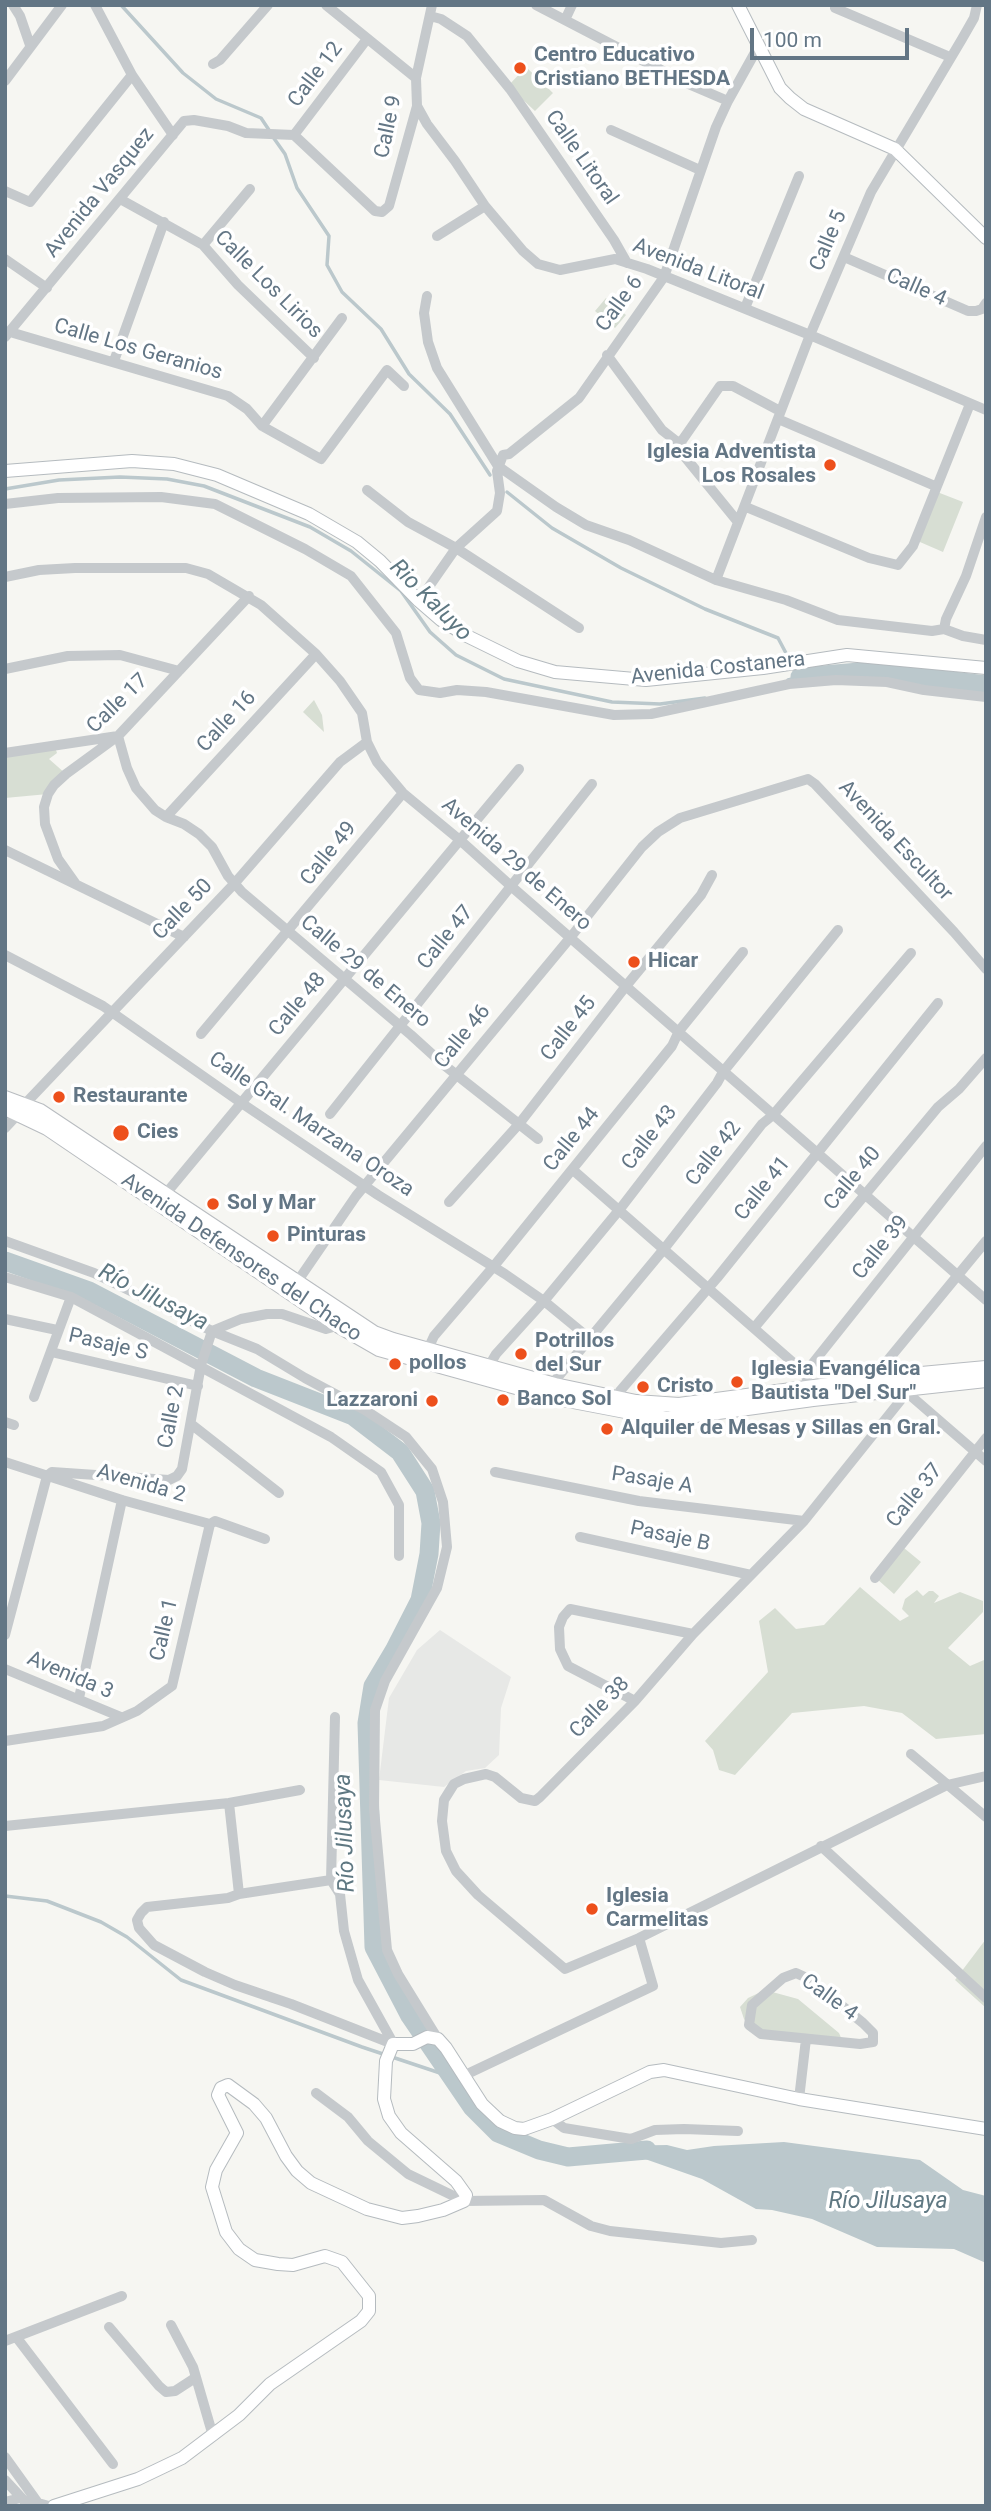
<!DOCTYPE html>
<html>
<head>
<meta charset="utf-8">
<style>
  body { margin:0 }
  #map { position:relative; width:991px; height:2511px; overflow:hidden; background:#f6f6f2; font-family:Roboto,sans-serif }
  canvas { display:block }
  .frame { position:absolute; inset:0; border:7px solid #637685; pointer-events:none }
  .scale { position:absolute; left:750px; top:28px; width:159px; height:32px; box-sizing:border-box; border:4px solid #637685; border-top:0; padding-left:9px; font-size:21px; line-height:24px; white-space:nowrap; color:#637685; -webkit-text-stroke:5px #fff; paint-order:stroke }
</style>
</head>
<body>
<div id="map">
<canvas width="991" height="2511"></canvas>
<div class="frame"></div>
<div class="scale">100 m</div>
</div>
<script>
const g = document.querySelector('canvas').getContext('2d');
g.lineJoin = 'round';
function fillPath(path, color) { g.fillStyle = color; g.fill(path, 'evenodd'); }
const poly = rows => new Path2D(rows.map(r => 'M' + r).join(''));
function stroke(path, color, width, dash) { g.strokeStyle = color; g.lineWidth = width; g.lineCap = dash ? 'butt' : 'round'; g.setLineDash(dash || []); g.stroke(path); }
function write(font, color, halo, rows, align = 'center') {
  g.font = font + ' Roboto,sans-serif'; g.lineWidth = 7; g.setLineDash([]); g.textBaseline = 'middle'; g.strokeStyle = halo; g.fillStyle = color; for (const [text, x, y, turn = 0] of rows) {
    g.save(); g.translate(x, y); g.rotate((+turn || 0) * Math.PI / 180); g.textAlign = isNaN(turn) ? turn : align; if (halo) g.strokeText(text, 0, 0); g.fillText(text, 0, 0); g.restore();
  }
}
fillPath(poly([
  [440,1630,511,1677,501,1708,499,1755,485,1768,466,1771,444,1787,379,1780,389,1698,417,1650]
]), '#e7e8e6');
fillPath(poly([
  [526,67,553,93,535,111,508,86],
  [606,298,626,315,615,328,595,311],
  [932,490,963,502,943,552,913,539],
  [314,700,322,715,324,732,303,712],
  [55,747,57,753,49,759,66,774,48,794,5,798,5,755],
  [904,1548,921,1562,894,1594,877,1579],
  [860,1587,900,1621,909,1616,902,1609,905,1599,917,1590,923,1596,929,1591,933,1591,939,1596,934,1603,960,1592,983,1601,983,1612,948,1648,970,1666,984,1660,986,1661,986,1734,936,1739,902,1713,864,1706,792,1713,735,1775,719,1770,713,1750,705,1741,768,1672,759,1621,775,1608,796,1629,824,1625],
  [986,1939,986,2008,955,1980],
  [765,1990,798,1999,839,2033,842,2040,776,2036,750,2027,744,2019,740,2007,748,1998]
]), '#d7ded3');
fillPath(poly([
  [784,2142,920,2160,963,2190,986,2196,986,2263,954,2249,877,2247,812,2219,772,2210,756,2209,702,2179,608,2146,667,2145,687,2150,714,2146]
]), '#bbc8cc');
stroke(poly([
  [121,5,183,73,216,99,261,118,269,130],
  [273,137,285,154,297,188,329,236,327,265,342,292,381,329,409,374,450,414,490,475],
  [5,489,59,480,120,477,167,479,204,486,310,527,351,551,401,591,430,632,456,655,504,679,612,702,660,704,705,698],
  [507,492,552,528,621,568,705,609,778,638,787,655],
  [788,680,800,677,796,671],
  [5,1896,47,1901,101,1922,127,1937,181,1980,362,2047,452,2077]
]), '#bbc8cc', 3.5);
stroke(poly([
  [800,677,871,671,986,685],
  [5,1261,89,1291,256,1378,353,1416,400,1452,425,1491,431,1523,429,1554,420,1600,395,1649,373,1686,367,1723,374,1947,410,2016,472,2107,498,2133,539,2150,568,2157,647,2150]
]), '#bbc8cc', 19);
const secondary = poly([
  [738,5,780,88,790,98,804,109,895,149,986,238],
  [5,471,132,461,174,464,217,475,309,514,357,542,380,561,419,601,441,620,467,636,518,661,555,672,646,680,763,668,847,655,986,668],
  [54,2506,138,2479,182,2458,239,2415,270,2384,361,2321,369,2311,369,2296,342,2262,325,2256,293,2265,278,2264,255,2260,239,2249,226,2232,212,2187,216,2170,237,2133,218,2095,221,2088,228,2085,254,2104,266,2118,286,2156,297,2171,311,2183,367,2209,402,2218,418,2216,443,2210,464,2201,466,2195,456,2181,401,2133,389,2116,384,2099,386,2061,393,2044,413,2044,427,2037,438,2039,446,2048,482,2104,500,2121,515,2128,524,2129,552,2119,650,2072,664,2070,799,2099,986,2129]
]);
const primary = poly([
  [5,1098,40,1111,374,1333,393,1340,555,1385,636,1402,679,1405,889,1377,986,1368],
  [5,1108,47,1128,339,1326,379,1349,552,1397,667,1419,813,1399,986,1380]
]);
stroke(secondary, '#b5bbbf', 14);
stroke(primary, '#b8bcc0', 16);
stroke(poly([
  [13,5,20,16,30,45],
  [95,5,132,75,173,135],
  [326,5,416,78],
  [536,5,686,83,728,101],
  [835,8,950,57],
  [430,16,441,19,467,36,510,89,614,240,627,263],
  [565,20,572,5],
  [213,64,220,60,268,5],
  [5,81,62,5],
  [417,106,427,124,455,161,485,206,523,251,538,264,560,270,615,259,647,269,810,335,986,410],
  [611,130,700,170],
  [294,135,375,211,382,212,389,206,417,106,416,78,432,5],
  [294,135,367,39],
  [5,191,30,202,132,75],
  [120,199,203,245,238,285,314,358],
  [437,236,485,206],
  [203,245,250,189],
  [844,257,968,311,976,311,982,309,986,303],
  [5,259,47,288],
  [427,296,424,313,428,342,437,368,498,466,556,507,586,525,629,540,716,580,786,600,838,620,932,631,944,629],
  [745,308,799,176],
  [10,332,228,396,247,409,262,426,321,459,387,370,404,386],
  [5,337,184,121,194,120,228,126,246,133,294,135],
  [607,355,662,430,676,441,681,442,720,386,733,386,780,411],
  [114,361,164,222],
  [778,419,935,486],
  [262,426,342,318],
  [681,442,685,457,738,522],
  [367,490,408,522,456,548,579,628],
  [5,504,58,498,161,497,215,504,305,549,351,576,396,633,410,678,419,690,440,693,457,690,486,692,614,715,651,714,789,684,836,680,887,682,924,690,986,697],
  [746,507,869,558,898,565,913,546,970,404],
  [986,517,966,576,946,619,944,629,963,636,986,640],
  [5,577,39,570,75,568,186,568,208,574,261,605,316,654,340,681,362,713,367,742,377,762,403,793,461,841,512,887,986,1300],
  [716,580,810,335,871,192,962,39,974,18,977,5],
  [419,601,456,548,497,511,500,493,497,471,503,455,509,454,579,398,664,277,716,127,728,101,758,47],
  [5,669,68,656,120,655,179,671],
  [5,753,118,736,127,768,136,788,155,810,166,817,184,824,199,834,212,847,228,876,242,892,411,1035,444,1065,538,1139],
  [166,817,316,654],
  [5,850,184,937],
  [75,883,58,859,45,824,44,807,48,794,54,785,66,774,118,736,249,596],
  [5,955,103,1006,240,1102,378,1195,505,1274,544,1301,589,1338],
  [201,1034,403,793],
  [25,1104,234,884,340,762,367,742],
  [330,1114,592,784],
  [5,1128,19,1113],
  [573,1170,805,1373,811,1392],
  [163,1197,519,769],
  [449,1202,519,1124,626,986,701,895,712,875],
  [5,1241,94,1273,212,1331,257,1349,305,1378,365,1410,406,1437,432,1469,443,1502,447,1547,437,1588,385,1681,375,1710,374,1809,387,1950,398,1974,438,2039],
  [986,1241,888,1360,889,1377,986,1461],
  [5,1277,71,1297,331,1437,381,1472,399,1505,399,1556],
  [295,1285,356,1196,570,938,642,847,658,832,680,818,808,779,815,784,954,932,986,969],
  [5,1319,57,1330],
  [754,1328,938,1107,959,1089,986,1058],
  [428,1349,434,1336,494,1266,672,1046,679,1031,743,952],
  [51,1352,198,1386],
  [489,1366,496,1354,544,1301,620,1209,717,1083,723,1072,838,930],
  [805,1373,986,1146],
  [555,1385,557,1378,664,1249,762,1124,773,1115,911,953],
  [901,1389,900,1401,804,1521,693,1634,635,1701,540,1797,535,1801,521,1798,495,1777,486,1774,464,1779,454,1784,444,1800,442,1821,446,1851,456,1871,478,1895,565,1969,639,1938,947,1785,986,1776],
  [34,1397,71,1297],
  [618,1398,620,1391,717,1278,938,1003],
  [5,1422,14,1425],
  [191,1424,279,1493],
  [5,1462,122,1500,210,1524,215,1521,265,1539],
  [495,1472,639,1501,804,1521],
  [580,1537,751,1575],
  [875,1578,986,1438],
  [5,1635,47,1476,52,1472,169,1480,177,1476,182,1469,201,1365,212,1331,241,1319,267,1314,282,1314,326,1329,340,1325],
  [5,1669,121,1717],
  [79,1698,122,1500],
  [635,1701,568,1666,560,1649,559,1627,563,1617,570,1609,693,1634],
  [335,1717,331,1880,340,1894,344,1931,358,1980,393,2043],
  [5,1741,103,1726,137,1711,172,1686,210,1524],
  [911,1754,986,1817],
  [229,1803,239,1894],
  [5,1826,229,1803,300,1790],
  [821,1846,986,1998],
  [331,1880,239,1894,228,1898,147,1907,141,1913,137,1920,139,1928,154,1945,205,1972,235,1985,291,2004,393,2044],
  [796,1973,809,1979,863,2023,873,2033,873,2042,860,2044,761,2034,749,2025,752,2005,783,1978,796,1973],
  [463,2076,653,1986,639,1938],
  [316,2093,348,2117,368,2141,408,2174,464,2201,544,2200,591,2226,610,2231,721,2243,752,2240],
  [799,2099,806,2039],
  [552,2119,564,2128,631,2139,655,2130,684,2129,738,2131],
  [171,2325,193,2367,213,2436],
  [109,2327,159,2386,166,2392,175,2391,195,2378],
  [17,2338,113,2464],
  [5,2341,122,2296],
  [5,2457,38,2503,49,2506],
  [5,2480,29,2506],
  [5,2502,20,2498]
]), '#c5c9cc', 10);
stroke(secondary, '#fff', 12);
stroke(primary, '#fff', 14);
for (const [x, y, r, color] of [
  [520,68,7,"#ed501c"],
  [830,465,7,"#ed501c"],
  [634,962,7,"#ed501c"],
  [59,1097,7,"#ed501c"],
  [121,1133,9,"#ed501c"],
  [213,1204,7,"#ed501c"],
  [273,1236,7,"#ed501c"],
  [521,1354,7,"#ed501c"],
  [395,1364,7,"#ed501c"],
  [737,1382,7,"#ed501c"],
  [643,1387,7,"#ed501c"],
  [503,1400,7,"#ed501c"],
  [432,1401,7,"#ed501c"],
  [607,1429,7,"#ed501c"],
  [592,1909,7,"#ed501c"]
]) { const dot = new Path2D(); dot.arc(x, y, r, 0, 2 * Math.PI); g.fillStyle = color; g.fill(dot); stroke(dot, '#fff', 2.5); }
write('bold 21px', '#637685', '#fff', [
  ["Centro Educativo",534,56],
  ["Cristiano BETHESDA",534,80],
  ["Iglesia Adventista",816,453,"right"],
  ["Los Rosales",816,477,"right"],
  ["Hicar",648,962],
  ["Restaurante",73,1097],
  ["Cies",137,1133],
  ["Sol y Mar",227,1204],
  ["Pinturas",287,1236],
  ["Potrillos",535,1342],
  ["del Sur",535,1366],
  ["pollos",409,1364],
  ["Iglesia Evangélica",751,1370],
  ["Bautista \"Del Sur\"",751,1394],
  ["Cristo",657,1387],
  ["Banco Sol",517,1400],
  ["Lazzaroni",418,1401,"right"],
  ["Alquiler de Mesas y Sillas en Gral.",621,1429],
  ["Iglesia",606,1897],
  ["Carmelitas",606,1921]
], 'left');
write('21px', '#637685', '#fff', [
  ["Calle 12",316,75,-53],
  ["Calle 9",389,127,-78],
  ["Calle Litoral",581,158,55],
  ["Avenida Vasquez",100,193,-51],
  ["Calle 5",829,241,-67],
  ["Avenida Litoral",698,270,21],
  ["Calle Los Lirios",268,285,45],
  ["Calle 4",916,288,24],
  ["Calle 6",620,304,-54],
  ["Calle Los Geranios",138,350,16],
  ["Avenida Costanera",718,669,-6],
  ["Calle 17",118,704,-44],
  ["Calle 16",227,722,-47],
  ["Avenida Escultor",895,841,47],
  ["Calle 49",329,854,-51],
  ["Avenida 29 de Enero",516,865,41],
  ["Calle 50",183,910,-46],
  ["Calle 47",446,938,-51],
  ["Calle 29 de Enero",365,972,40],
  ["Calle 48",298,1005,-50],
  ["Calle 45",569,1029,-52],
  ["Calle 46",463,1037,-51],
  ["Calle Gral. Marzana Oroza",311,1125,34],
  ["Calle 43",650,1138,-52],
  ["Calle 44",572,1140,-51],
  ["Calle 42",714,1154,-52],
  ["Calle 40",853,1179,-50],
  ["Calle 41",763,1189,-51],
  ["Calle 39",881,1248,-51],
  ["Avenida Defensores del Chaco",241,1258,34],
  ["Pasaje S",108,1345,13],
  ["Calle 2",172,1417,-79],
  ["Pasaje A",652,1481,9],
  ["Avenida 2",141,1484,16],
  ["Calle 37",915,1496,-51],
  ["Pasaje B",670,1537,12],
  ["Calle 1",165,1630,-77],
  ["Avenida 3",70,1676,23],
  ["Calle 38",600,1708,-46],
  ["Calle 4",829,1998,36]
]);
write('italic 23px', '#5f7882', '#fff', [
  ["Rio Kaluyo",430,601,45],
  ["Río Jilusaya",153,1298,27],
  ["Río Jilusaya",346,1833,-92],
  ["Río Jilusaya",888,2202]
]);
</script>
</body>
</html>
